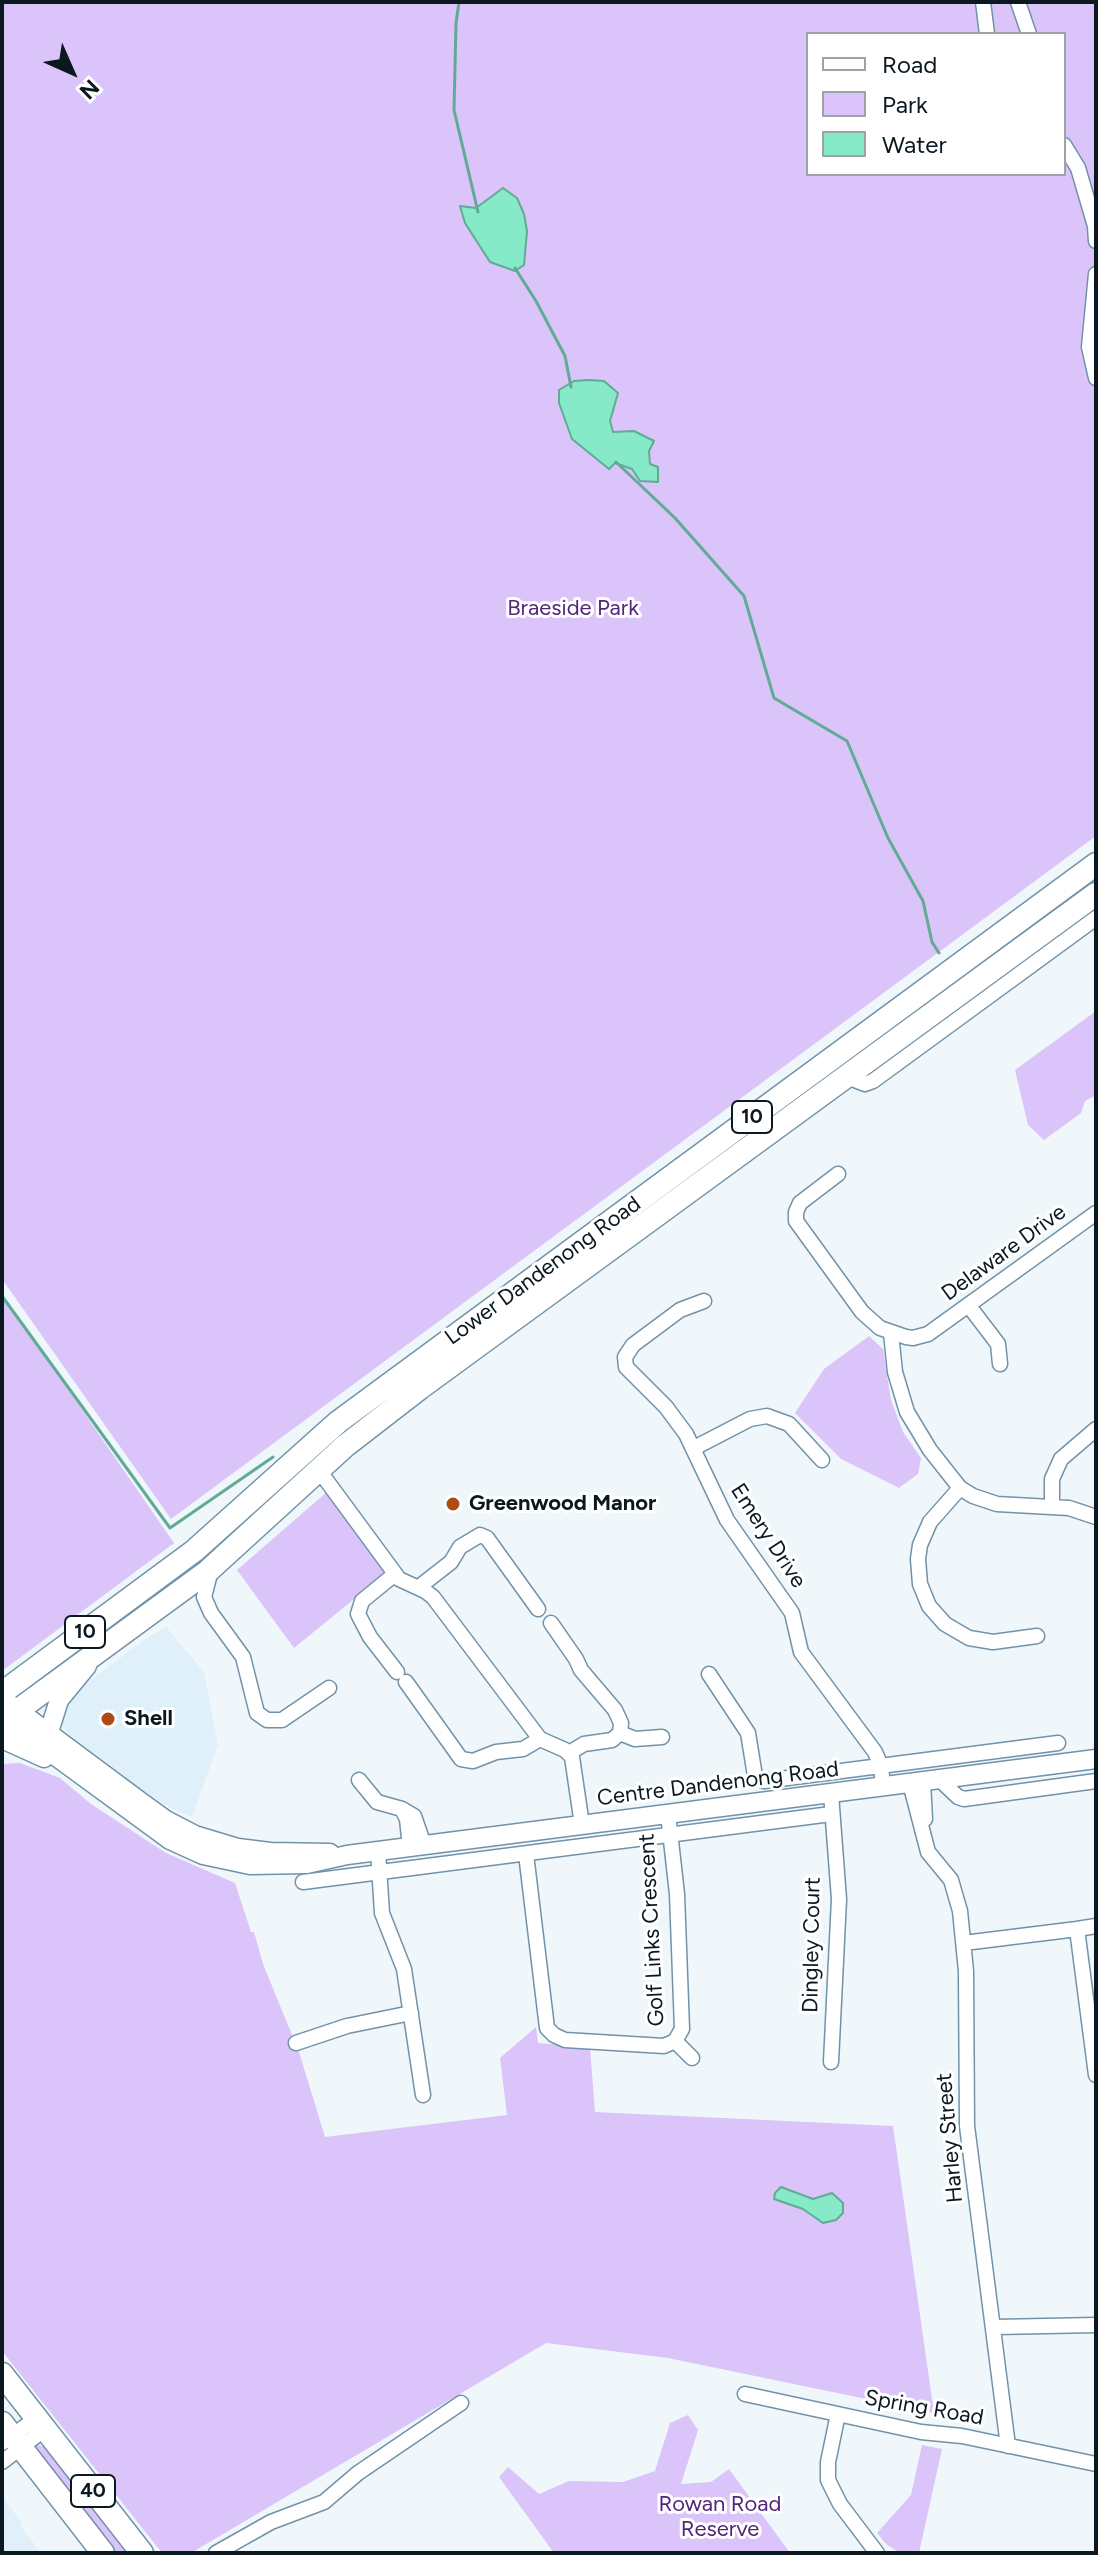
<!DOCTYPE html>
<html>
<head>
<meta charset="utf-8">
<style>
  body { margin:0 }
  #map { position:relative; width:1098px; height:2555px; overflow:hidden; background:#f0f7fb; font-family:Figtree,sans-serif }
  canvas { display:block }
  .frame { position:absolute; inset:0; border:4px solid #0b1820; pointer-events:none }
  .legend { position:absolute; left:806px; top:32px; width:260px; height:144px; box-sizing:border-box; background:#fff; border:2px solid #9da3a6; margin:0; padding:10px 14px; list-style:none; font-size:24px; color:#0b1820 }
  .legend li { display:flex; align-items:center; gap:16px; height:40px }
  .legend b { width:40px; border:2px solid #9da3a6 }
  .north { position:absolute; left:32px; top:32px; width:80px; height:80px; -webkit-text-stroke:6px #fff; paint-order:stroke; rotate:135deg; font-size:22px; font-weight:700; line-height:32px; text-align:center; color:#0b1820 }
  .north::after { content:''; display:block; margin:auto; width:28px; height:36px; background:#0b1820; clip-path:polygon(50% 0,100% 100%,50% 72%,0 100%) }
</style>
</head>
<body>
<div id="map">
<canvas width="1098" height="2555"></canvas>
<div class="frame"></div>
<ul class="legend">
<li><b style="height:10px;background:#fff"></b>Road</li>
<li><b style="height:22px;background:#dac4f9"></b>Park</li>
<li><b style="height:22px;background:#86eac8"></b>Water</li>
</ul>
<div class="north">N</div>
</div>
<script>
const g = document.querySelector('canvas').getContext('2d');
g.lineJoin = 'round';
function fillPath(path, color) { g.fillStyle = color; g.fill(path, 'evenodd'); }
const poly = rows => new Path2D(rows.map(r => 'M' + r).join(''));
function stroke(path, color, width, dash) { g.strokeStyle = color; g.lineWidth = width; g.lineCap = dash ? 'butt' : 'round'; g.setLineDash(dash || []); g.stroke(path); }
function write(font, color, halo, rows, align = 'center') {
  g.font = font + ' Figtree,sans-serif'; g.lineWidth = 6; g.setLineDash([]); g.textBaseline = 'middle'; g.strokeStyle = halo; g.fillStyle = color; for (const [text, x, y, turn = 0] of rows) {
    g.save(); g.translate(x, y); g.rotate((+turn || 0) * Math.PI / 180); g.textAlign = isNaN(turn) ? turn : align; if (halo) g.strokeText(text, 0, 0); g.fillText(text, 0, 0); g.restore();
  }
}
fillPath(poly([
  [166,1627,204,1672,218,1745,192,1817,171,1808,144,1791,69,1734,59,1722,64,1708,80,1688,147,1638],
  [2,2496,22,2523,20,2525,41,2553,2,2553]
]), '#dff0fb');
fillPath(poly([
  [2,2,1096,2,1096,836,171,1519,2,1279],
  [808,34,1064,34,1064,174,808,174],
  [1096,1011,1096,1095,1085,1101,1081,1113,1044,1140,1028,1125,1015,1070],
  [2,1294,174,1543,2,1671],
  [869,1336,883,1349,891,1400,903,1432,921,1458,918,1474,899,1488,841,1459,795,1413,824,1369],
  [328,1491,386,1573,294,1648,237,1570],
  [20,1763,60,1778,91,1804,166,1853,235,1883,251,1932,254,1932,263,1964,299,2052,325,2137,507,2115,500,2058,536,2027,538,2043,590,2047,595,2112,893,2126,934,2413,668,2358,546,2343,191,2553,162,2553,2,2351,2,1764],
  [688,2415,698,2430,681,2484,711,2482,729,2469,790,2553,554,2553,499,2477,508,2467,539,2494,569,2481,623,2482,655,2471,670,2423],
  [37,2444,48,2449,132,2553,114,2553,34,2447],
  [922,2445,942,2449,919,2553,900,2553,886,2544,877,2533,911,2495]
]), '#dac4f9');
const water = poly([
  [503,188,517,198,524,214,527,231,524,265,515,271,490,262,465,223,460,206,476,208,503,188],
  [589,380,604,381,618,393,610,421,613,432,634,431,654,441,649,451,650,464,658,467,658,482,640,481,632,469,615,463,609,469,572,439,559,403,559,390,574,381,589,380],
  [781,2187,813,2199,832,2193,843,2203,843,2213,836,2220,823,2223,803,2209,774,2199,775,2193,781,2187]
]);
fillPath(water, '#86eac8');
stroke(water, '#61ab96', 2);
stroke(poly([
  [459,2,456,23,454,110,478,212],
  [515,268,536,301,565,356,571,387],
  [616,462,675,518,744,596,774,698,847,741,888,838,923,901,932,942,939,953],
  [2,1296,170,1528,273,1457]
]), '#61ab96', 3);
const minor = poly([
  [983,2,987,34],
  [1018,2,1029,34],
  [1064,145,1078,168,1095,226,1096,241],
  [1096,274,1089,347,1096,378],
  [847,1077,865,1084,873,1081,1096,918],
  [838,1174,800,1203,796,1212,796,1221,862,1312,880,1328,906,1337,913,1338,928,1334,1096,1213],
  [704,1301,680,1310,633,1345,625,1357,626,1367,666,1407,686,1434,727,1520,792,1613,801,1652,875,1752,881,1766,883,1787],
  [969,1306,998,1344,1000,1364],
  [891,1333,895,1372,907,1412,930,1450,960,1488,973,1496,997,1504,1069,1508,1096,1517],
  [694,1448,750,1419,767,1416,789,1424,822,1460],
  [318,1469,399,1579,425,1591,433,1597,540,1739,565,1750,572,1757,582,1825],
  [960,1488,930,1522,920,1545,918,1559,920,1584,929,1606,945,1624,969,1638,993,1642,1037,1636],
  [1052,1507,1052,1479,1061,1459,1096,1429],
  [211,1570,204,1597,211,1613,243,1657,257,1713,267,1720,282,1720,329,1688],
  [395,1574,362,1601,358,1614,370,1637,397,1672],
  [419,1587,451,1562,460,1547,480,1535,487,1538,538,1609],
  [551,1623,576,1659,581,1670,615,1710,621,1723,620,1733,612,1740,584,1744,569,1753],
  [709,1674,748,1733,755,1776,764,1781,1058,1743],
  [406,1682,461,1759,473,1761,496,1752,523,1749,540,1739],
  [620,1733,635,1739,662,1737],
  [939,1779,958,1797,964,1799,1096,1781],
  [359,1780,377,1802,402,1809,414,1816,424,1845],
  [923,1782,925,1819],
  [910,1783,928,1852,951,1880,960,1911,966,1971,967,2126,1008,2446],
  [831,1794,839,1899,831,2062],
  [402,1809,407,1819,410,1847],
  [378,1851,382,1913,404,1969,423,2095],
  [526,1854,547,2028,554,2035,565,2040,664,2046,675,2041,682,2029,677,1894,668,1814],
  [303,1882,831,1814],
  [1077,1929,1096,1926],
  [964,1943,1077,1929,1096,2075],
  [675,2041,692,2058],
  [296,2043,347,2026,411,2013],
  [995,2327,1096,2325],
  [745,2394,921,2432,962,2436,1096,2464],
  [838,2414,828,2462,828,2480,840,2504,877,2553],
  [2,2443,37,2418],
  [2,2462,45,2429],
  [216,2553,271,2522,324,2502,358,2473,461,2403]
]);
const major = poly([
  [8,1703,141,1802,166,1820,195,1835,238,1848,270,1852,330,1853],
  [2,1717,170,1840,203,1855,250,1865,307,1864,347,1855,1096,1759],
  [49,1732,59,1700,87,1666],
  [2,1739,44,1758]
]);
const highway = poly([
  [2,1693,194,1551,338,1422,1096,864],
  [2,1722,208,1571,345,1446,420,1388,1096,894],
  [2,2374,142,2553],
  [2,2423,103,2553]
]);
stroke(minor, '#7192a8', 17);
stroke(major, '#7192a8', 21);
stroke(highway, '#7192a8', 25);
stroke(minor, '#fff', 14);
stroke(major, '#fff', 18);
stroke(highway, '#fff', 22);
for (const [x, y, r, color] of [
  [453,1504,8,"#af4c16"],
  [108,1719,8,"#af4c16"]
]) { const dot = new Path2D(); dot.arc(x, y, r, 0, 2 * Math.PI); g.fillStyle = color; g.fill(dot); stroke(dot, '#fff', 3); }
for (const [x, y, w] of [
  [752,1117,40],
  [85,1632,40],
  [93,2491,44]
]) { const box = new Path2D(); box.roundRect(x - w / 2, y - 16, w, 32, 6); g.fillStyle = '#fff'; g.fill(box); stroke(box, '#0b1820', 2); }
write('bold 20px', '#0b1820', null, [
  ["10",752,1117],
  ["10",85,1632],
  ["40",93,2491]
]);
write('22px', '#52277b', '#fff', [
  ["Braeside Park",573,609],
  ["Rowan Road",720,2505],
  ["Reserve",720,2530]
]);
write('22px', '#0b1820', '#fff', [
  ["Delaware Drive",1004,1253,-36],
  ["Lower Dandenong Road",543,1271,-36],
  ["Emery Drive",768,1536,57],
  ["Centre Dandenong Road",718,1784,-7],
  ["Golf Links Crescent",652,1930,-93],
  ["Dingley Court",812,1945,-89],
  ["Harley Street",950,2138,-95],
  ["Spring Road",924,2408,10]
]);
write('bold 22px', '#0b1820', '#fff', [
  ["Greenwood Manor",469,1504],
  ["Shell",124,1719]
], 'left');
</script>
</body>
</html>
